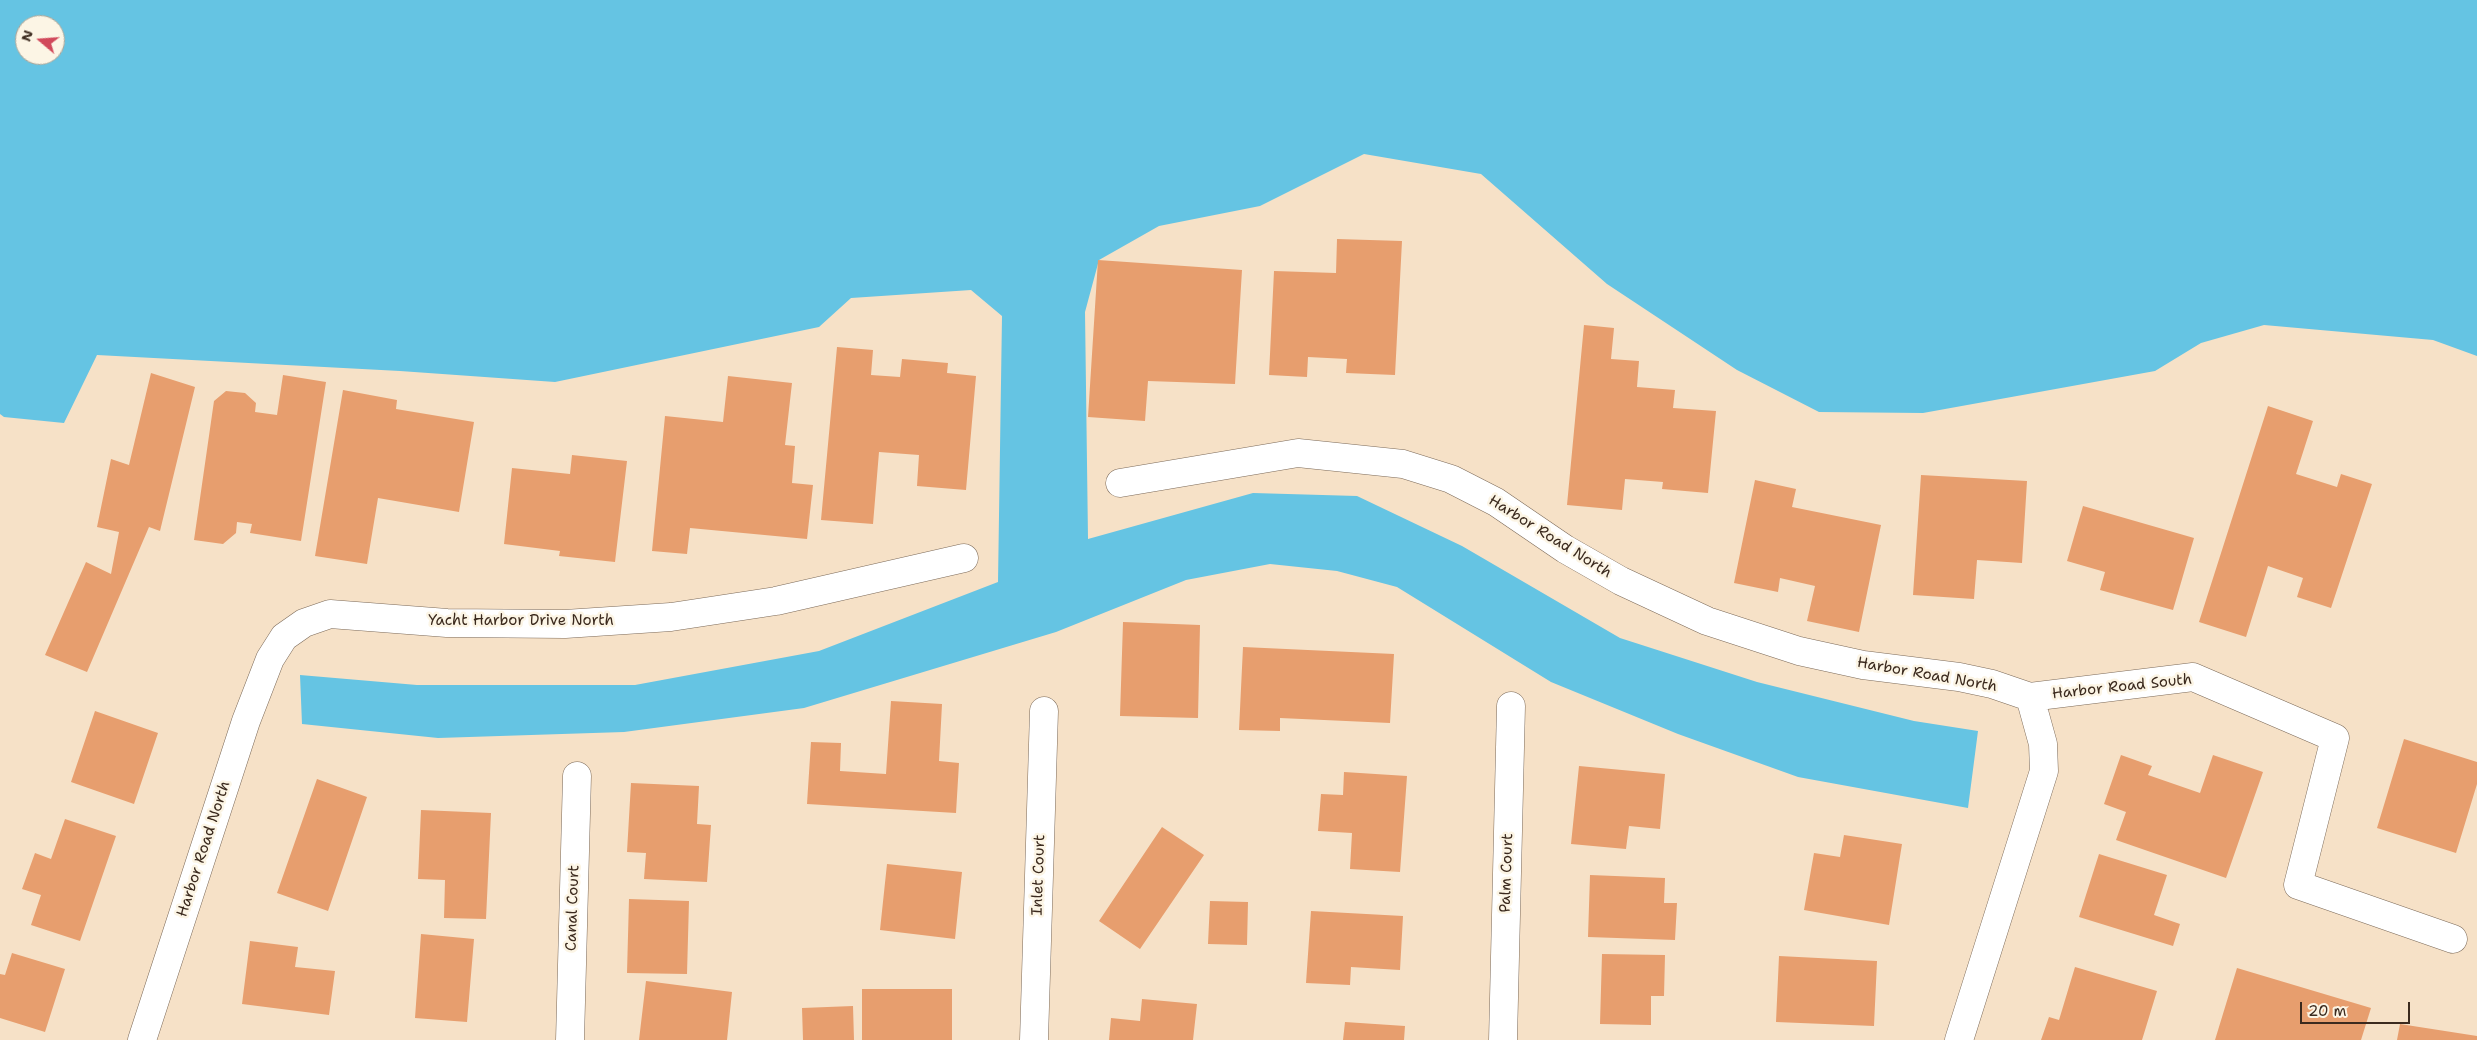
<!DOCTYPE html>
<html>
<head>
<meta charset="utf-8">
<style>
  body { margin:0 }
  #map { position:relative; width:2477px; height:1040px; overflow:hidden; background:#f6e1c7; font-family:"Shantell Sans",sans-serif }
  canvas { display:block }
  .north { position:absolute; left:15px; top:15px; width:50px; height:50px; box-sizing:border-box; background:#fcf5e5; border:1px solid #afa495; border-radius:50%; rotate:288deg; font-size:14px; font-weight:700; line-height:20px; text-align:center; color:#3b2a1e }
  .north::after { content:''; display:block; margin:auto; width:18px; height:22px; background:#d1495b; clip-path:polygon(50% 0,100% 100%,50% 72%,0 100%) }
  .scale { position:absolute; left:2300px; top:1002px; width:110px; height:22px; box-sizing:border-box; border:2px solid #3b2a1e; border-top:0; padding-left:6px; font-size:15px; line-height:18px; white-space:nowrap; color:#3b2a1e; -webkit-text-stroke:4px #fcf5e5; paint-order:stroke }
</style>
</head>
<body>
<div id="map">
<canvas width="2477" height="1040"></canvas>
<div class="north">N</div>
<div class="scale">20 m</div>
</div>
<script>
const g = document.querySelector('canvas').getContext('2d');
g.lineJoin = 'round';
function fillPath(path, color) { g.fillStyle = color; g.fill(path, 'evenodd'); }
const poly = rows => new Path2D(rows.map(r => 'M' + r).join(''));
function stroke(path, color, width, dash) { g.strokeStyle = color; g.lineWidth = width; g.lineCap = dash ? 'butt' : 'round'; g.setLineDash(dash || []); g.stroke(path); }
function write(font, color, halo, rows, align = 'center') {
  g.font = font + ' "Shantell Sans",sans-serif'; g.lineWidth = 5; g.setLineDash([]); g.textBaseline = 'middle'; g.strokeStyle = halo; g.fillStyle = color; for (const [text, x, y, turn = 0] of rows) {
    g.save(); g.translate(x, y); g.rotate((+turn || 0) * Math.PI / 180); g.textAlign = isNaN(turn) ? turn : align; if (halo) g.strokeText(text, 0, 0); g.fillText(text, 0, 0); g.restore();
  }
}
fillPath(poly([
  [0,0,2477,0,2477,356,2433,340,2264,325,2201,343,2155,371,1923,413,1819,412,1737,370,1607,284,1481,174,1364,154,1260,206,1159,226,1099,260,1085,312,1088,539,1253,493,1357,496,1462,546,1620,638,1757,682,1914,721,1978,731,1968,808,1798,777,1678,734,1551,682,1397,587,1337,571,1270,564,1186,580,1056,632,804,708,624,732,438,738,302,724,300,675,417,685,635,685,819,651,998,582,1002,316,971,290,851,298,819,327,555,382,400,371,97,355,64,423,4,417,0,414],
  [25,25,55,25,55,55,25,55]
]), '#65c4e3');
fillPath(poly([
  [1337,239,1402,241,1395,375,1346,373,1347,359,1308,357,1307,377,1269,375,1274,271,1336,273],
  [1098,260,1242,270,1235,384,1148,381,1145,421,1088,417],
  [1584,325,1614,328,1611,359,1639,361,1637,387,1675,390,1673,408,1716,411,1708,493,1662,489,1663,482,1625,479,1622,510,1567,505],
  [837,347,873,350,871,375,900,377,902,359,948,363,947,373,976,376,966,490,917,486,919,455,879,452,873,524,821,520],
  [151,373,195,387,160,531,149,527,87,672,45,655,86,562,111,574,119,532,97,527,111,459,129,465],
  [283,375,326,382,301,541,250,533,252,524,237,522,236,533,223,544,194,540,214,401,226,391,245,393,256,403,255,412,277,415],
  [728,376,792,383,785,445,795,446,792,483,813,485,807,539,690,528,687,554,652,551,665,416,723,422],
  [343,390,397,400,396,409,474,422,459,512,378,498,367,564,315,556],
  [2268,406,2313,421,2296,474,2337,487,2341,474,2372,484,2331,608,2297,597,2303,578,2268,566,2246,637,2199,622],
  [572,455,627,461,615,562,559,556,560,551,504,544,512,468,570,474],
  [1921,475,2027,481,2022,563,1977,560,1974,599,1913,595],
  [1755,480,1796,489,1792,507,1881,525,1859,632,1807,621,1815,586,1780,578,1778,592,1734,583],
  [2083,506,2194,538,2173,610,2100,590,2105,572,2067,561],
  [1123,622,1200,625,1198,718,1120,716],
  [1243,647,1394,654,1390,723,1280,718,1280,731,1239,730],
  [891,701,942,704,939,761,959,763,956,813,807,804,811,742,841,743,840,771,886,774],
  [95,711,158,733,134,804,71,782],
  [2404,739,2477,762,2477,784,2456,853,2377,828],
  [2121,755,2152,766,2148,775,2200,793,2213,755,2263,772,2226,878,2116,840,2126,812,2104,804],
  [1579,766,1665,774,1660,829,1629,826,1626,849,1571,844],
  [1344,772,1407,776,1400,872,1350,869,1352,833,1318,831,1321,794,1343,795],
  [317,779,367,797,328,911,277,893],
  [631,783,699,786,697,824,711,825,707,882,644,879,646,853,627,852],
  [421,810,491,813,486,919,444,918,445,880,418,879],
  [65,819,116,836,80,941,31,925,41,895,22,889,35,853,51,859],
  [1162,827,1204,855,1140,949,1099,921],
  [1844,835,1902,844,1889,925,1804,910,1814,853,1840,857],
  [2099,854,2167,875,2154,915,2180,924,2173,946,2079,917],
  [887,864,962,872,955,939,880,930],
  [1590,875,1665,878,1664,903,1677,903,1675,940,1588,937],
  [629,899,689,901,687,974,627,973],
  [1210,901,1248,902,1247,945,1208,944],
  [1311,911,1403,916,1400,970,1351,967,1350,985,1306,983],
  [421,934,474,939,467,1022,415,1018],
  [250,941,298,947,295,967,335,971,329,1015,242,1004],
  [12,953,65,969,45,1032,0,1018,0,974,5,975],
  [1602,954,1665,955,1664,996,1651,996,1651,1025,1600,1024],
  [1779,956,1877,961,1874,1026,1776,1022],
  [2075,967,2157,991,2142,1040,2041,1040,2049,1017,2059,1020],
  [2237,968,2371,1008,2361,1040,2215,1040],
  [646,981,732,992,727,1040,639,1040],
  [862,989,952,989,952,1040,862,1040],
  [1142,999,1197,1004,1193,1040,1109,1040,1111,1018,1140,1021],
  [853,1006,854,1040,803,1040,802,1008],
  [1345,1022,1405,1026,1404,1040,1343,1040],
  [2400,1024,2477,1036,2477,1040,2397,1040]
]), '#e79e6e');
const minor = poly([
  [1120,483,1298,453,1403,464,1451,479,1496,502,1565,549,1621,581,1707,621,1799,651,1863,665,1959,677,1992,684,2030,697,2193,677,2335,738,2298,885,2453,939],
  [142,1040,246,721,270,659,284,637,304,623,330,614,447,623,565,624,671,617,776,601,964,558],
  [570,1040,577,776],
  [1034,1040,1044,711],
  [1503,1040,1511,706],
  [1959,1040,2044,771,2043,744,2030,697]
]);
stroke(minor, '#7c6a59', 29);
stroke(minor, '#fff', 28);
write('15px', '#3b2a1e', '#fcf5e5', [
  ["Harbor Road North",1550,537,32],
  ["Yacht Harbor Drive North",521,621],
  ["Harbor Road North",1927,675,10],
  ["Harbor Road South",2122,687,-6],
  ["Harbor Road North",204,849,-72],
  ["Palm Court",1507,873,-88],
  ["Inlet Court",1039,875,-88],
  ["Canal Court",573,908,-88]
]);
</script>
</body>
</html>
